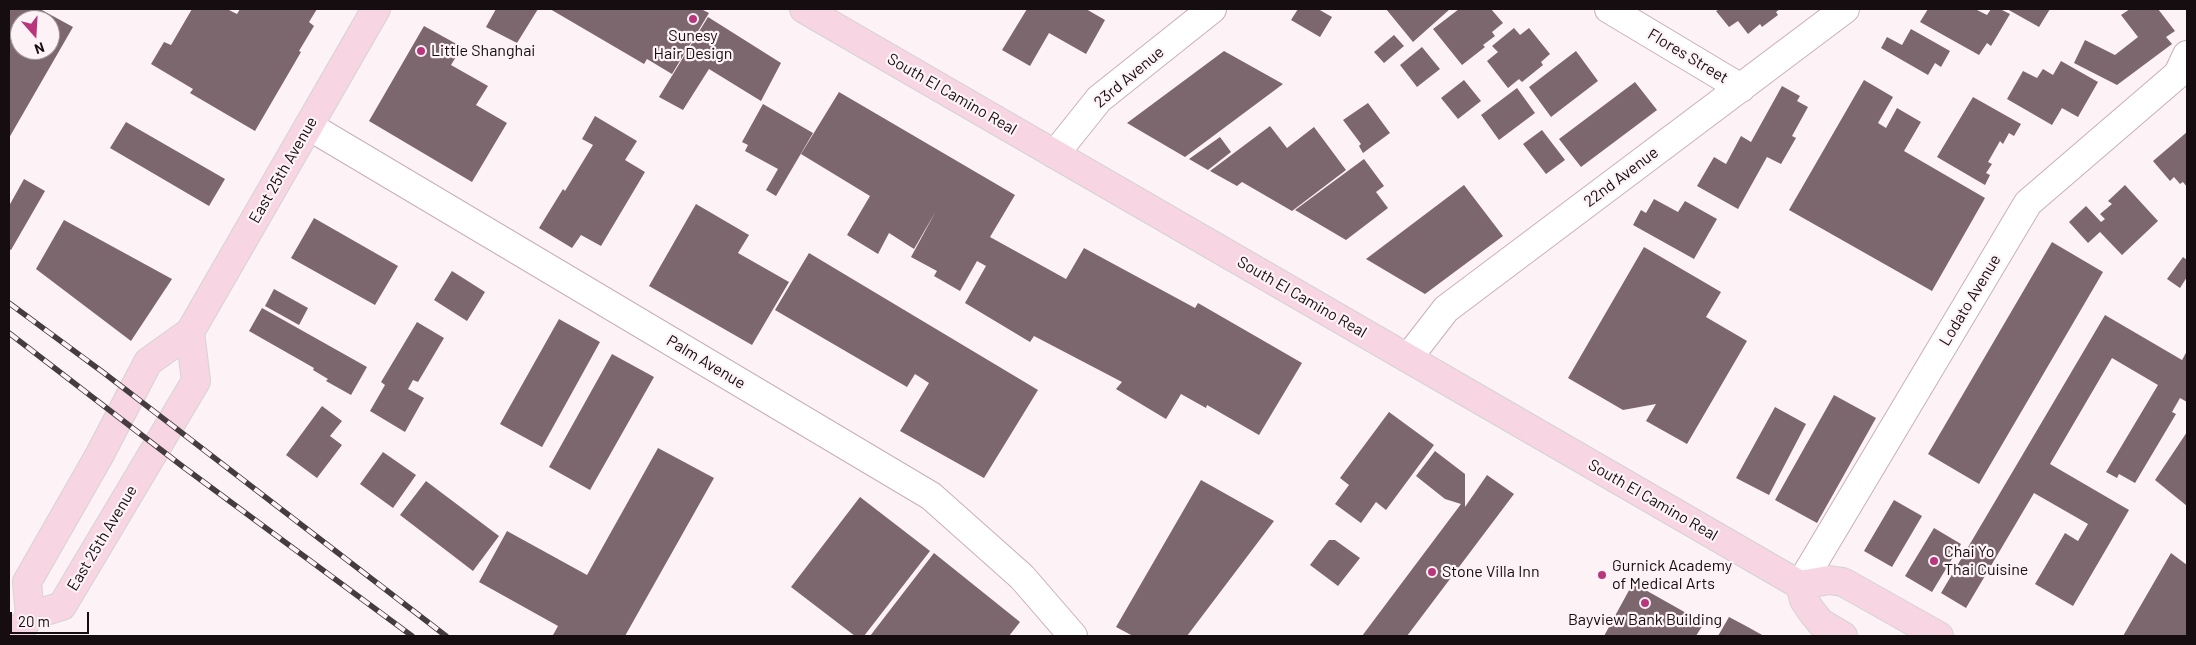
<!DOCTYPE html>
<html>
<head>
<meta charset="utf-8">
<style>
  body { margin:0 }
  #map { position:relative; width:2196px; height:645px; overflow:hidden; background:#fdf2f6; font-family:Barlow,sans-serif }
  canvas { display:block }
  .frame { position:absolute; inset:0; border:10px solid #150d10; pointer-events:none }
  .north { position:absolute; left:10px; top:10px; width:50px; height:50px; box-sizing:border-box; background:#fdf2f6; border:1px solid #a0969a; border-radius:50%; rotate:161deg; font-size:14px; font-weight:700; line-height:20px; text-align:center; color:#150d10 }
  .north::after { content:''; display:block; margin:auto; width:18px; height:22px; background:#ba367c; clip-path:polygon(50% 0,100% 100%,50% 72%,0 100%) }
  .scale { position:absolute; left:10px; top:612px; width:79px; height:22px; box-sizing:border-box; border:2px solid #150d10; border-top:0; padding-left:6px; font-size:15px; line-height:18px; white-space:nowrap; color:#150d10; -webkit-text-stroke:4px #fdf2f6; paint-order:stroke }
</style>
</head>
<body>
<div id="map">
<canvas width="2196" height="645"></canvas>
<div class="frame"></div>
<div class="north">N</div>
<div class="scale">20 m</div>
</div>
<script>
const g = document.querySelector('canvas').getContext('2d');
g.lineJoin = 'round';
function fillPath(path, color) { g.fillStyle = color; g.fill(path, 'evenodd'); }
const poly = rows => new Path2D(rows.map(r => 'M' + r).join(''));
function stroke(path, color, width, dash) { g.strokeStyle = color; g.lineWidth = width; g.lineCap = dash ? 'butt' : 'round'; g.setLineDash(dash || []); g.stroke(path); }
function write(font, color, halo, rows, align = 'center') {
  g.font = font + ' Barlow,sans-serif'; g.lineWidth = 4.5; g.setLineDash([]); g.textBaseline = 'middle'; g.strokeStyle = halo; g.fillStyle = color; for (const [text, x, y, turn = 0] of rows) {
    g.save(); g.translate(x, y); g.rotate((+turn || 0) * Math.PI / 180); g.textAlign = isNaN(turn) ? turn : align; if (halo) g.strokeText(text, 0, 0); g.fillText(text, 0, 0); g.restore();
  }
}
fillPath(poly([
  [9,9,40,9,73,27,9,138],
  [20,20,50,20,50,50,20,50],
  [192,9,227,9,237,14,240,9,317,9,309,22,314,26,299,51,301,52,255,131,190,93,193,89,151,64,164,42,171,45],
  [496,9,538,9,517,43,486,27],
  [550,9,701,9,709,13,672,74,647,59,644,64],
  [1027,9,1086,9,1105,20,1086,54,1049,33,1030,66,1002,50],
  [1298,9,1318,9,1332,17,1320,37,1291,20],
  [1386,9,1450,9,1413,42],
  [1459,9,1491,9,1503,23,1492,32,1495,36,1483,45,1485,47,1462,65,1433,29],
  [1720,9,1780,9,1776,12,1778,15,1762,27,1760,24,1748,34,1738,21,1729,27,1716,11],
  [1928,9,1975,9,1987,15,1991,9,2000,9,2010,14,1991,46,1987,43,1979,55,1920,22],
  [2007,9,2050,9,2039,27],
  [2130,9,2158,9,2175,31,2166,37,2172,44,2117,85,2074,63,2085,40,2115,55,2138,37,2121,15],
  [708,17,781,63,761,101,709,69,683,110,659,97],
  [424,26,462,47,451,65,488,86,476,105,507,123,472,182,369,121],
  [1514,28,1520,35,1529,28,1550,54,1541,62,1543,65,1522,82,1519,79,1508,88,1487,61,1498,52,1492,46],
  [1911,29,1950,51,1941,67,1935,63,1928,75,1881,48,1887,37,1902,45],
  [1394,35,1404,46,1384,63,1374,52],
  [1422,47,1440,69,1417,87,1400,65],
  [1224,51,1283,84,1185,157,1127,123],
  [1576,51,1598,81,1551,117,1529,87],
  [2061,61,2098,82,2078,117,2062,108,2052,125,2007,99,2023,71,2037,78,2043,69,2053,75],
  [1464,80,1481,101,1458,119,1441,98],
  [1864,80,1893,97,1878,123,1886,128,1897,108,1921,122,1904,151,1985,198,1932,291,1789,210],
  [1635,82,1657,110,1581,167,1559,139],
  [1782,86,1800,96,1797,101,1808,107,1792,136,1796,138,1781,164,1767,157,1738,209,1697,186,1714,157,1726,164,1741,136,1751,142],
  [1517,88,1535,113,1499,140,1481,115],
  [839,92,1015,195,990,237,1066,279,1084,248,1195,308,1198,303,1302,363,1259,435,1207,405,1206,408,1181,394,1166,419,1116,389,1122,382,1034,336,1030,342,965,303,986,266,977,261,960,291,934,276,937,271,911,257,936,211,914,249,889,233,878,254,847,235,870,196,801,154],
  [1973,97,2021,124,2014,136,2009,133,2003,144,2000,141,1988,162,1992,164,1986,173,1990,175,1985,185,1937,157],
  [1368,103,1390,133,1363,153,1359,146,1361,144,1343,120],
  [763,104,813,133,776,196,766,190,778,169,745,151,748,145,742,142],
  [595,116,637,141,625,160,645,172,601,246,581,235,572,248,539,228,563,189,565,191,593,145,582,139],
  [126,122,225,179,209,206,110,148],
  [1270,126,1287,148,1314,127,1346,170,1292,211,1242,182,1237,186,1210,171],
  [1542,130,1565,160,1546,174,1523,144],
  [2187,132,2187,187,2183,182,2180,184,2174,177,2170,181,2153,161],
  [1220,137,1231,152,1208,170,1189,159],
  [1364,159,1384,186,1376,192,1388,208,1346,240,1295,210],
  [24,179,45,191,11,250,9,249,9,206],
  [1464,185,1503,236,1425,294,1366,259],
  [2125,185,2158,221,2122,255,2100,232,2088,243,2069,222,2086,206,2101,222,2105,219,2100,214,2112,204,2108,201],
  [1654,199,1678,212,1685,201,1717,219,1694,259,1633,225,1641,210,1646,213],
  [696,204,749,235,738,253,789,282,752,345,649,286],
  [314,218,398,266,375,305,291,258],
  [64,220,172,279,131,341,36,269],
  [2052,242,2103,272,1979,484,1928,454],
  [1644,247,1721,292,1706,317,1747,341,1687,444,1646,421,1656,404,1623,410,1568,378],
  [809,253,1038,390,984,478,900,431,929,383,915,374,907,387,775,310],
  [2183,257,2187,260,2187,277,2180,288,2167,279],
  [452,271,485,292,467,321,434,300],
  [274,289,308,308,299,325,265,306],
  [262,308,367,367,351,395,326,381,328,379,313,370,314,368,249,331],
  [2105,315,2182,360,2187,351,2187,402,2180,398,2172,412,2176,414,2135,483,2119,474,2117,478,2106,472,2158,385,2112,358,2050,464,2129,510,2073,606,2035,584,2065,533,2078,541,2088,524,2034,493,1966,608,1941,593],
  [559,319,600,342,542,447,500,424],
  [417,322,444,338,418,382,413,380,408,389,424,398,405,432,370,411,385,385,381,382],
  [612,354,654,377,590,490,549,467],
  [1834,395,1876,418,1817,523,1775,500],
  [322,406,342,421,330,436,342,445,317,478,286,455],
  [1775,407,1806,424,1769,495,1736,478],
  [1389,412,1434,445,1386,510,1376,502,1361,523,1335,504,1349,485,1340,478],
  [2187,432,2187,506,2155,480],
  [658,448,714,478,625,636,555,636,553,635,558,626,479,582,507,531,587,575],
  [1435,451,1465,474,1465,507,1487,475,1514,494,1407,636,1362,636,1461,504,1445,499,1416,476],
  [383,452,416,475,393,508,360,484],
  [1201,480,1274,521,1187,636,1133,636,1116,627],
  [426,481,499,536,473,571,400,515],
  [860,497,930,551,864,636,855,636,791,587],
  [1894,500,1922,516,1892,567,1864,551],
  [1934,528,1961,544,1932,592,1905,576],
  [1329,540,1335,540,1360,558,1338,586,1310,565],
  [934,553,1020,622,1009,636,870,636],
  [2171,553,2187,565,2187,636,2123,636],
  [1633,583,1704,623,1696,636,1604,636],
  [1729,617,1746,626,1764,636,1718,636]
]), '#7c676f');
const minor = poly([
  [1609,9,1741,88],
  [309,126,931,496,1022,577,1073,636],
  [1055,154,1099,99,1212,9],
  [1408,358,1446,309,1845,9],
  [1800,585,2028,203,2178,74,2187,55]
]);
const major = poly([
  [804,9,1800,585,1804,600,1812,612,1821,623,1843,636],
  [1800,585,1829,580,1843,582,1939,636],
  [30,616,62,606,196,381,190,332],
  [16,636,30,616,27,582,99,456,148,362,190,332,376,9]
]);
stroke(minor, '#c8b0b9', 30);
stroke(major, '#d5d3d4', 30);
stroke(minor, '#fff', 28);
stroke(major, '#f7d5e3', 28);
const rail = poly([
  [9,303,104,373,446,636],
  [9,333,182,466,412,636]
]);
stroke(rail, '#453c3f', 5.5);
stroke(rail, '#fdf2f6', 4, [11]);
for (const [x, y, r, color] of [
  [693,19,5,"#ba367c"],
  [421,51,5,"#ba367c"],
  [1934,561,5,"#ba367c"],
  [1432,572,5,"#ba367c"],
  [1602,575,5,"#ba367c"],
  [1645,603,5,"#ba367c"]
]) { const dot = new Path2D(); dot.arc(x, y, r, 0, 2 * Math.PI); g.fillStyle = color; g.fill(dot); stroke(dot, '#fdf2f6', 2); }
write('16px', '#150d10', '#fdf2f6', [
  ["Sunesy",693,36,"center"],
  ["Hair Design",693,54,"center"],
  ["Little Shanghai",431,51],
  ["Chai Yo",1944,552],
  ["Thai Cuisine",1944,570],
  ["Gurnick Academy",1612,566],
  ["of Medical Arts",1612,584],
  ["Stone Villa Inn",1442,572],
  ["Bayview Bank Building",1645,620,"center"]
], 'left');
write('16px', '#150d10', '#fdf2f6', [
  ["Flores Street",1688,56,31],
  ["23rd Avenue",1129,77,-40],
  ["South El Camino Real",952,94,30],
  ["East 25th Avenue",283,170,-60],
  ["22nd Avenue",1621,177,-37],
  ["South El Camino Real",1302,297,30],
  ["Lodato Avenue",1970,300,-59],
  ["Palm Avenue",706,362,31],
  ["South El Camino Real",1653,500,30],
  ["East 25th Avenue",102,538,-59]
]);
</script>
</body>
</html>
